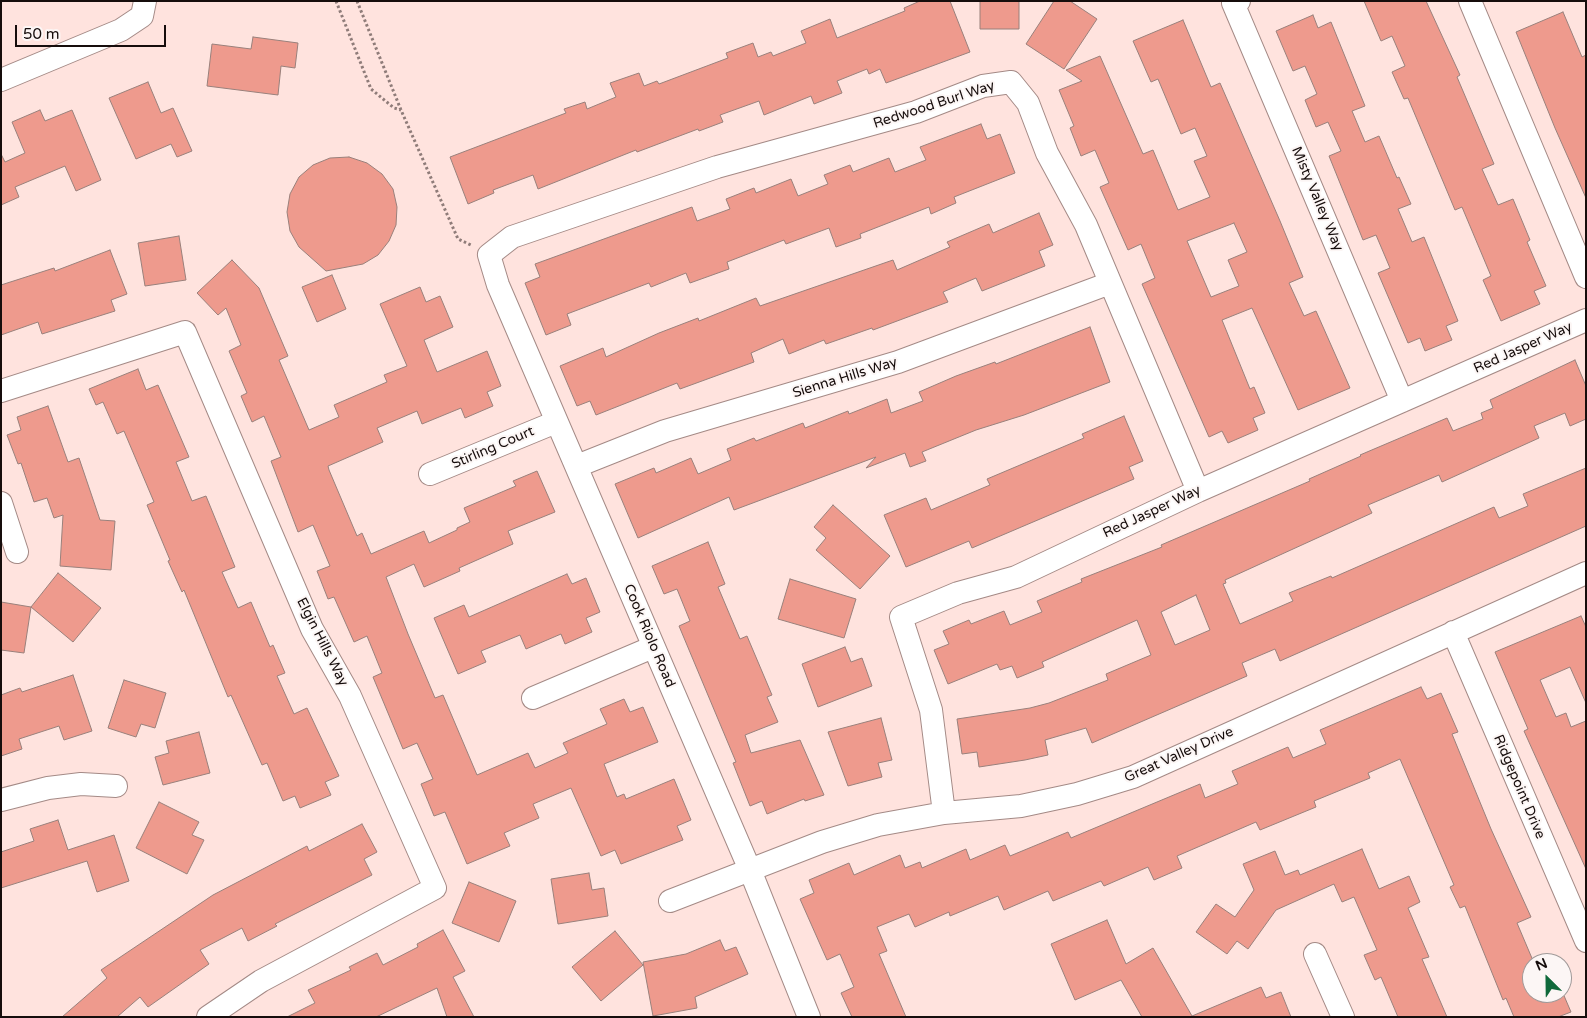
<!DOCTYPE html>
<html>
<head>
<meta charset="utf-8">
<style>
  body { margin:0 }
  #map { position:relative; width:1587px; height:1018px; overflow:hidden; background:#ffe3de; font-family:"Varela Round",sans-serif }
  canvas { display:block }
  .frame { position:absolute; inset:0; border:2px solid #160d0c; pointer-events:none }
  .north { position:absolute; left:1522px; top:953px; width:50px; height:50px; box-sizing:border-box; background:#fcf6f5; border:1px solid #a09998; border-radius:50%; rotate:337deg; font-size:14px; font-weight:700; line-height:20px; text-align:center; color:#160d0c }
  .north::after { content:''; display:block; margin:auto; width:18px; height:22px; background:#10693b; clip-path:polygon(50% 0,100% 100%,50% 72%,0 100%) }
  .scale { position:absolute; left:15px; top:25px; width:151px; height:22px; box-sizing:border-box; border:2px solid #160d0c; border-top:0; padding-left:6px; font-size:15px; line-height:18px; white-space:nowrap; color:#160d0c; -webkit-text-stroke:4px #fcf6f5; paint-order:stroke }
</style>
</head>
<body>
<div id="map">
<canvas width="1587" height="1018"></canvas>
<div class="frame"></div>
<div class="north">N</div>
<div class="scale">50 m</div>
</div>
<script>
const g = document.querySelector('canvas').getContext('2d');
g.lineJoin = 'round';
function fillPath(path, color) { g.fillStyle = color; g.fill(path, 'evenodd'); }
const poly = rows => new Path2D(rows.map(r => 'M' + r).join(''));
function stroke(path, color, width, dash) { g.strokeStyle = color; g.lineWidth = width; g.lineCap = dash ? 'butt' : 'round'; g.setLineDash(dash || []); g.stroke(path); }
function write(font, color, halo, rows, align = 'center') {
  g.font = font + ' "Varela Round",sans-serif'; g.lineWidth = 4; g.setLineDash([]); g.textBaseline = 'middle'; g.strokeStyle = halo; g.fillStyle = color; for (const [text, x, y, turn = 0] of rows) {
    g.save(); g.translate(x, y); g.rotate((+turn || 0) * Math.PI / 180); g.textAlign = isNaN(turn) ? turn : align; if (halo) g.strokeText(text, 0, 0); g.fillText(text, 0, 0); g.restore();
  }
}
const building = poly([
  [920,1,950,1,970,52,886,83,880,69,869,74,867,69,837,81,842,93,814,104,811,96,764,115,759,101,720,115,723,122,699,131,698,129,637,152,636,150,538,189,533,175,493,190,494,193,468,204,450,157,566,113,564,109,585,102,587,109,616,97,610,83,639,73,644,86,657,81,659,84,728,58,726,53,753,43,758,57,771,52,773,56,806,43,801,31,830,19,837,38,905,11,904,8,920,1],
  [980,1,1019,1,1019,29,980,29,980,1],
  [1054,1,1070,1,1097,19,1064,69,1026,44,1054,1],
  [1364,1,1426,1,1460,75,1457,77,1494,164,1482,169,1498,205,1513,199,1530,240,1527,242,1546,286,1534,291,1540,304,1501,321,1483,280,1491,276,1462,207,1455,210,1408,98,1404,99,1392,72,1405,66,1392,36,1381,41,1364,1],
  [1563,12,1582,57,1586,55,1586,198,1555,128,1516,32,1563,12],
  [1313,15,1318,28,1331,22,1365,106,1352,111,1365,142,1379,136,1397,178,1399,177,1411,204,1398,209,1412,242,1424,237,1458,321,1446,326,1452,340,1425,351,1420,338,1408,343,1378,273,1390,268,1376,235,1363,240,1329,156,1341,151,1328,122,1316,127,1305,100,1317,94,1305,66,1293,71,1276,31,1313,15],
  [1183,20,1211,87,1220,83,1280,221,1303,277,1289,283,1304,316,1316,311,1350,388,1298,410,1252,308,1222,320,1250,389,1254,387,1265,413,1253,418,1258,430,1228,443,1222,431,1209,437,1142,284,1155,278,1141,244,1128,250,1100,187,1109,183,1095,150,1081,156,1070,128,1074,126,1059,90,1082,81,1066,70,1100,56,1143,154,1153,150,1178,210,1210,197,1194,161,1207,156,1195,128,1181,134,1158,79,1151,82,1133,41,1183,20],
  [1234,223,1247,252,1228,260,1239,286,1211,297,1187,241,1234,223],
  [253,37,298,43,295,68,281,66,278,95,207,86,212,44,251,49,253,37],
  [148,82,161,113,173,108,192,151,177,157,171,144,136,159,109,98,148,82],
  [40,110,45,121,72,110,101,180,76,191,65,166,15,187,19,197,1,205,1,154,5,162,25,153,12,122,40,110],
  [981,124,987,139,1000,134,1015,173,954,197,956,203,931,214,929,207,860,234,861,238,836,247,829,228,786,244,784,240,727,262,729,269,690,283,686,273,651,287,649,283,567,314,571,325,546,335,525,283,540,277,535,264,692,207,697,221,730,209,726,199,754,188,756,193,791,179,798,196,828,184,824,175,850,165,853,172,889,158,895,172,926,160,920,147,981,124],
  [349,157,367,163,382,174,393,189,397,207,396,225,389,241,378,255,363,264,326,271,299,247,290,231,287,212,290,194,299,177,313,165,330,158,349,157],
  [1039,213,1053,245,1039,251,1045,266,982,291,976,278,943,292,948,302,873,330,872,328,826,344,824,340,789,354,783,339,751,353,754,362,680,389,677,383,596,415,590,401,577,406,560,366,603,348,606,357,659,333,698,318,699,321,756,298,760,306,893,260,897,270,950,247,947,242,989,224,993,233,1039,213],
  [179,236,186,280,145,286,138,243,179,236],
  [110,250,127,294,111,300,115,311,42,334,38,322,1,335,1,285,54,268,55,271,110,250],
  [232,260,259,288,288,356,279,360,309,430,339,417,334,405,387,382,384,375,407,366,380,304,420,287,426,302,440,296,453,327,424,340,437,372,487,351,501,386,487,392,493,406,465,418,461,408,422,424,417,411,377,428,383,442,328,466,329,470,357,536,362,533,371,554,424,531,429,543,457,530,457,528,470,522,464,508,516,486,513,481,537,471,555,512,508,531,513,544,459,568,460,571,424,587,414,564,386,577,408,634,435,698,443,695,477,775,528,753,535,768,568,753,563,743,607,724,600,709,624,699,630,712,643,707,658,742,604,764,617,797,624,794,626,799,674,779,691,820,677,826,683,840,621,864,615,850,601,856,571,788,533,804,539,818,504,833,510,846,467,864,445,812,434,816,421,784,433,779,417,743,403,749,373,677,382,673,367,636,354,642,334,597,328,599,317,571,330,566,313,525,298,532,271,461,281,457,264,416,252,422,241,396,247,393,229,351,241,345,226,308,218,315,197,293,232,260],
  [332,275,346,309,317,322,302,287,332,275],
  [1090,327,1110,382,1024,415,976,430,922,452,926,461,910,467,905,453,866,468,876,457,734,510,729,497,638,538,615,484,654,468,656,473,691,458,698,474,731,460,727,449,754,438,756,441,803,423,805,428,848,411,849,414,887,399,891,413,923,401,919,392,956,376,995,362,996,364,1090,327],
  [1575,360,1586,386,1586,419,1570,426,1565,413,1534,426,1539,438,1442,482,1439,475,1368,505,1372,513,1225,580,1226,583,1223,584,1240,624,1293,601,1289,593,1331,576,1332,578,1494,507,1499,518,1528,506,1523,494,1586,468,1586,526,1280,661,1275,649,1242,663,1247,676,1092,743,1086,728,1045,740,1048,755,1025,760,979,767,977,752,962,754,957,719,1030,708,1049,703,1108,680,1106,674,1151,655,1137,620,1042,662,1044,667,1017,678,1012,666,1000,670,997,664,948,684,934,650,949,644,943,631,969,620,971,624,1004,611,1010,625,1042,612,1037,601,1082,582,1081,579,1162,547,1161,545,1310,481,1309,479,1361,456,1360,455,1447,418,1453,431,1483,419,1481,413,1493,408,1490,400,1575,360],
  [1196,595,1210,630,1175,645,1161,612,1196,595],
  [138,369,146,390,158,385,189,457,176,462,192,501,206,496,235,567,222,572,238,608,251,602,270,647,273,645,285,673,277,676,294,714,307,708,339,776,325,782,331,795,300,808,295,796,283,801,267,763,262,765,231,695,228,697,184,590,182,592,168,561,170,560,147,505,154,502,124,431,117,434,103,402,96,405,89,389,138,369],
  [48,406,68,462,79,458,100,520,115,521,111,570,60,566,63,515,54,518,47,498,34,502,21,463,18,464,7,435,21,430,17,417,48,406],
  [1124,416,1143,461,1129,467,1134,479,972,548,969,541,906,567,884,515,926,498,931,510,990,485,987,479,1084,438,1082,434,1124,416],
  [833,505,890,556,860,589,816,550,826,538,814,527,833,505],
  [708,542,725,584,718,587,740,639,747,636,772,695,767,697,778,722,745,735,751,753,800,740,824,795,805,801,804,799,767,814,762,801,750,806,733,763,736,762,679,626,690,621,677,589,664,594,652,566,708,542],
  [58,573,101,608,73,642,31,607,24,653,1,650,1,602,31,607,58,573],
  [567,574,572,584,586,578,600,612,586,618,592,632,565,644,561,634,526,649,520,635,481,651,486,662,458,674,434,618,464,605,469,617,567,574],
  [790,579,856,599,844,638,778,619,790,579],
  [1581,616,1586,627,1586,703,1570,667,1540,680,1556,717,1566,713,1571,727,1586,721,1586,869,1524,731,1528,729,1495,652,1581,616],
  [845,647,851,662,862,658,872,686,818,707,802,664,845,647],
  [73,675,92,731,64,740,59,726,19,739,22,749,1,756,1,695,20,688,22,692,73,675],
  [124,680,166,693,155,728,141,724,136,737,108,728,124,680],
  [1421,687,1427,699,1441,693,1458,732,1452,734,1491,829,1531,917,1517,923,1534,963,1532,963,1532,993,1562,993,1562,991,1571,1012,1558,1017,1514,1017,1506,998,1503,1000,1465,906,1460,908,1450,887,1454,885,1400,759,1368,773,1370,778,1314,801,1316,807,1260,830,1256,822,1177,856,1182,868,1154,880,1148,867,1104,886,1101,881,1053,901,1048,891,1004,910,998,896,950,916,949,912,915,927,909,914,877,927,887,951,879,954,906,1017,852,1017,841,993,854,987,840,954,827,960,800,899,814,893,809,880,849,863,854,875,900,855,905,868,920,862,922,868,966,849,970,860,1005,845,1010,856,1068,832,1071,838,1200,784,1205,798,1238,784,1232,771,1288,747,1293,758,1326,744,1320,730,1421,687],
  [881,718,892,760,878,763,882,777,848,786,828,732,881,718],
  [199,732,210,773,163,785,155,757,169,753,166,741,199,732],
  [159,802,199,822,192,835,204,840,187,874,136,848,159,802],
  [58,820,68,850,114,835,129,881,97,892,87,861,1,888,1,852,34,841,30,829,58,820],
  [362,824,377,852,364,859,372,875,275,924,277,926,248,941,242,928,200,950,209,964,148,1007,140,997,117,1017,62,1017,107,978,101,970,213,895,307,846,309,851,362,824],
  [1362,849,1379,889,1409,876,1420,902,1408,908,1429,957,1422,959,1447,1017,1398,1017,1381,977,1375,980,1364,955,1377,950,1354,897,1342,902,1334,884,1276,910,1248,949,1237,941,1227,954,1196,932,1216,904,1235,917,1254,890,1243,864,1275,851,1285,875,1298,870,1300,875,1362,849],
  [589,873,592,890,604,888,608,916,558,924,551,879,589,873],
  [469,882,516,901,499,942,452,923,469,882],
  [1107,920,1126,964,1153,948,1192,1016,1261,987,1266,998,1281,992,1291,1017,1142,1017,1121,980,1075,1000,1051,944,1107,920],
  [443,930,465,971,453,977,474,1017,447,1017,437,988,376,1017,287,1017,315,1003,308,990,351,970,349,967,377,953,383,965,418,947,417,944,443,930],
  [615,931,643,965,601,1001,572,967,615,931],
  [720,940,725,951,736,947,748,974,695,997,697,1008,653,1016,643,962,686,954,720,940]
]);
fillPath(building, '#ee9a8d');
stroke(building, '#99807b', 1);
const minor = poly([
  [1239,1,1233,3,1402,401],
  [1470,1,1586,277],
  [1,80,121,30,142,16,145,1],
  [1,391,185,332,312,629,350,696,435,888,261,981,208,1017],
  [577,466,665,431,898,362,1110,283],
  [430,474,556,422],
  [1,503,17,552],
  [1453,632,1586,941],
  [533,698,653,647],
  [1,800,48,788,81,784,116,786],
  [944,813,931,710,901,617,958,593,1016,577,1198,491,1586,320],
  [670,901,822,842,878,825,944,813,1021,806,1077,794,1133,777,1586,573],
  [1315,954,1343,1017],
  [809,1017,750,870,498,285,489,255,512,237,717,167,916,112,983,86,1011,82,1028,103,1047,153,1086,225,1198,491]
]);
stroke(minor, '#a48a86', 24);
stroke(poly([
  [336,1,371,89,394,108,401,110],
  [357,1,401,110,458,239,471,245]
]), '#8f7c79', 3, [2.5, 2.5]);
stroke(minor, '#fff', 22);
write('14px', '#160d0c', '#fcf6f5', [
  ["Redwood Burl Way",934,105,-18],
  ["Misty Valley Way",1317,199,67],
  ["Red Jasper Way",1523,348,-24],
  ["Sienna Hills Way",845,378,-17],
  ["Stirling Court",493,448,-23],
  ["Red Jasper Way",1152,512,-25],
  ["Cook Riolo Road",649,636,67],
  ["Elgin Hills Way",322,642,63],
  ["Great Valley Drive",1179,755,-24],
  ["Ridgepoint Drive",1519,787,67]
]);
</script>
</body>
</html>
